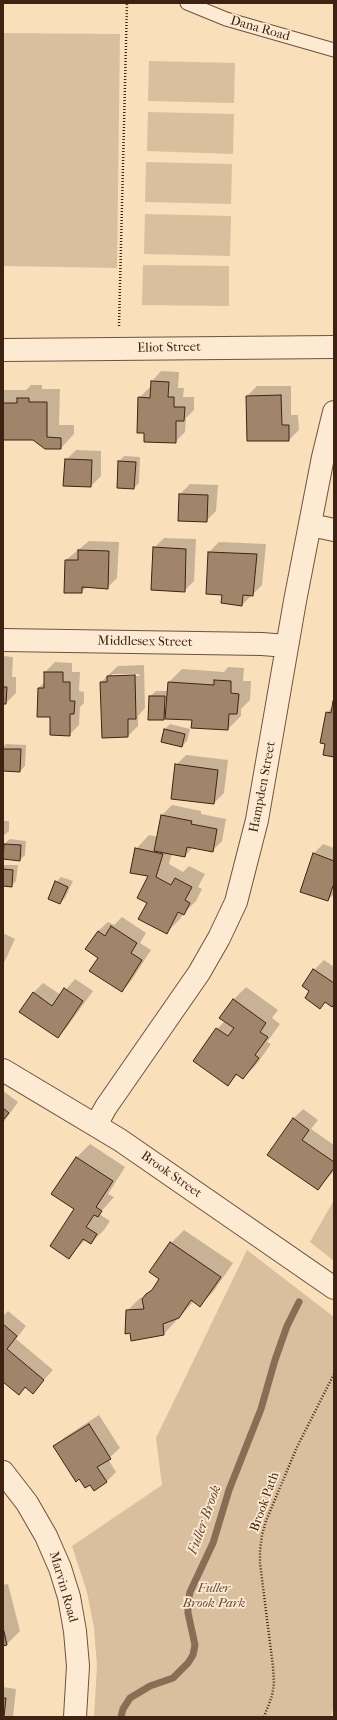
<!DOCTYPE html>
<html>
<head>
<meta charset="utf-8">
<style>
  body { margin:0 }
  #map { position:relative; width:337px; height:1720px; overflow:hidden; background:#fadfbb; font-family:"IM FELL French Canon",serif }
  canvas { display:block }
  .frame { position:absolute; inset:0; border:4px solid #3f2312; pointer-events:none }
</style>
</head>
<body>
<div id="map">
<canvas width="337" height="1720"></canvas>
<div class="frame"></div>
</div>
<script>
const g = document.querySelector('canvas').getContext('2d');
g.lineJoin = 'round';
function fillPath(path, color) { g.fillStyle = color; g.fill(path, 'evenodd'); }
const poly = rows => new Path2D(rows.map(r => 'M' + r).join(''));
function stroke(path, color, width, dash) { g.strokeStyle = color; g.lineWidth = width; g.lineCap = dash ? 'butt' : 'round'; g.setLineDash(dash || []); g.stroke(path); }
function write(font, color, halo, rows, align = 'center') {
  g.font = font + ' "IM FELL French Canon",serif'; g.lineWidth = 3.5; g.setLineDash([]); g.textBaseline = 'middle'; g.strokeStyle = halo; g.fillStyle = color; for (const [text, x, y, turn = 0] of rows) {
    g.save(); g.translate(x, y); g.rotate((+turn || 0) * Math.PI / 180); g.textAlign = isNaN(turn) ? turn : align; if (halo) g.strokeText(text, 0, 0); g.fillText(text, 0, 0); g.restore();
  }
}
fillPath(poly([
  [3,33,120,34,117,268,3,266],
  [149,61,235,63,234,103,148,101],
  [148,112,234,114,233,154,147,151],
  [146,162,232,164,231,204,145,202],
  [145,214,231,216,230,256,144,254],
  [143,265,229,266,229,306,142,305],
  [334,1200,334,1261,310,1242],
  [247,1250,334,1317,334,1704,331,1717,94,1717,97,1666,94,1628,87,1592,72,1546,162,1485,156,1438]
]), '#dabf9e');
fillPath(poly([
  [161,371,179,372,178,388,184,388,183,397,194,397,194,410,186,418,185,432,175,442,146,432,139,398,149,388,151,388,152,381],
  [31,385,42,385,42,389,60,389,59,425,74,425,74,434,61,448,34,439,3,439,3,390,26,390],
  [257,386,291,386,291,415,298,415,299,430,289,440,248,440,247,396],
  [76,450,101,451,101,476,91,486,66,460],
  [124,456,140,457,139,483,134,488,119,461],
  [190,484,218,485,216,511,206,521,180,494],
  [164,538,196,539,194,581,184,591,154,548],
  [89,541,119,542,117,578,107,588,87,587,81,592,66,560],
  [219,542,266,544,262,585,242,605,223,594,209,552],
  [3,656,13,657,12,677,16,677,16,693,6,703,3,703],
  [55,662,72,663,72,672,80,672,79,691,84,692,84,703,80,707,79,725,69,735,51,716,38,688,45,682,45,672],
  [144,665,145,708,138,716,138,726,128,736,101,682,118,666],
  [113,674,139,674,140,676,111,676],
  [228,667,244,668,243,681,251,681,250,700,241,709,241,716,228,729,193,719,165,718,163,719,150,696,156,691,168,691,169,682,182,669,224,672],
  [334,702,334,756,326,743,327,713,333,706],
  [170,724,190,729,187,741,182,746,165,729],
  [6,744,26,745,25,766,20,771,3,770,3,747],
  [186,755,228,760,224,793,214,803,176,765],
  [172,805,201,811,201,814,226,819,222,841,212,851,193,847,185,856,172,853,169,864,183,872,189,866,205,874,198,887,202,889,196,901,183,914,180,919,167,932,148,903,150,875,136,849,149,835,158,837,162,815],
  [3,821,9,821,9,831,3,836],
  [10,839,26,841,25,855,20,860,4,844],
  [323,844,334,848,334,894,328,900,313,854],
  [3,865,18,865,16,881,11,886,3,885],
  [61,877,73,881,65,898,60,903,56,882],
  [122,917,146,933,140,943,151,950,131,981,122,991,99,958,98,931,108,922,114,925],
  [3,933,15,939,3,965],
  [324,960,334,967,334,1003,326,1002,320,1008,311,991,303,986,314,970],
  [75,979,93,991,67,1027,58,1037,33,993,43,983,61,995],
  [246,987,278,1010,272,1018,280,1024,267,1042,271,1044,256,1065,243,1078,238,1074,228,1085,217,1029,225,1021,233,1000],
  [3,1091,18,1102,3,1123],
  [303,1109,318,1120,311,1129,334,1145,334,1171,318,1189,293,1119],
  [90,1144,125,1167,108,1194,114,1197,99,1214,110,1221,104,1230,91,1243,85,1240,69,1257,76,1208,53,1193,77,1157],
  [184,1230,233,1263,213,1292,200,1305,194,1301,164,1334,127,1311,140,1298,145,1297,158,1283,161,1279,151,1272,171,1243],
  [8,1311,26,1326,16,1339,53,1370,33,1392,26,1387,19,1394,3,1380,3,1316],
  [99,1415,120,1448,108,1459,116,1472,107,1481,55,1447,65,1437],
  [8,1584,20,1631,7,1644,3,1645,3,1585],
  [3,1687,16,1689,13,1717,3,1717]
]), '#0003');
stroke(poly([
  [121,1717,123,1709,130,1698,150,1686,173,1678,188,1663,193,1655,195,1645,188,1613,188,1602,190,1592,213,1543,229,1490,261,1409,275,1360,287,1326,299,1302]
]), '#896d55', 7);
const building = poly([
  [151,381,169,382,168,397,174,397,174,407,185,407,184,421,176,421,176,443,144,442,144,433,137,433,138,397,150,398,151,381],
  [281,395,282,425,289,425,289,441,247,441,246,396,281,395],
  [17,398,29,398,29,402,47,402,47,437,61,438,61,449,45,449,33,440,3,440,3,403,17,403,17,398],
  [65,459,92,460,91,487,63,486,65,459],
  [118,461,136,462,134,489,117,488,118,461],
  [179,494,208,495,207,522,178,521,179,494],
  [153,547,186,549,185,592,151,590,153,547],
  [78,550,109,551,108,589,82,587,82,593,64,593,65,560,78,560,78,550],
  [208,552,257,554,253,596,243,595,242,606,221,603,222,595,206,594,208,552],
  [44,672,63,672,63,682,70,682,70,701,75,701,74,714,70,714,70,736,50,735,50,717,37,717,38,688,44,688,44,672],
  [135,675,136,719,128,719,128,737,102,738,100,682,107,682,107,676,135,675],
  [214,680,231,681,231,693,239,694,237,714,229,714,228,730,191,728,192,720,165,719,168,682,214,685,214,680],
  [3,687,7,687,6,704,3,704,3,687],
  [149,696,165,696,164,720,148,720,149,696],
  [333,701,334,701,334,757,323,755,325,744,320,743,326,712,331,713,333,701],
  [164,729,185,734,182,747,161,742,164,729],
  [3,749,21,749,20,772,3,771,3,749],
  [175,764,218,770,214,804,171,799,175,764],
  [161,815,192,821,191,824,217,829,213,852,187,847,185,857,154,851,161,815],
  [4,844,21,845,20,861,3,859,4,844],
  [135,848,163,854,156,877,171,885,175,878,192,887,185,900,190,903,184,915,178,912,167,934,138,919,147,903,137,898,148,876,130,873,135,848],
  [313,853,334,861,334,883,328,901,300,892,313,853],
  [3,869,13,870,12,887,3,886,3,869],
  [55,881,68,887,60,904,48,899,55,881],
  [111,926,137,943,131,953,142,960,122,992,89,971,98,958,85,949,98,931,105,936,111,926],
  [313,969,334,983,334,1004,332,1007,325,1002,320,1009,305,998,309,991,302,986,313,969],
  [64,988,83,1001,58,1038,19,1012,33,992,52,1006,64,988],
  [233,999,266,1023,260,1032,268,1037,255,1055,259,1058,243,1079,236,1074,228,1086,193,1061,216,1028,228,1036,234,1028,219,1018,233,999],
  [3,1108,9,1113,3,1120,3,1108],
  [293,1118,309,1130,302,1140,334,1162,334,1168,318,1190,267,1155,293,1118],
  [76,1157,113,1181,96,1207,102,1211,98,1217,94,1215,86,1227,97,1234,91,1244,83,1239,69,1259,50,1246,74,1209,51,1194,76,1157],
  [170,1242,221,1277,200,1307,191,1300,179,1318,163,1324,164,1335,131,1341,130,1333,125,1334,126,1310,144,1309,142,1299,146,1294,152,1290,159,1279,149,1272,170,1242],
  [3,1324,17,1336,7,1349,44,1380,33,1394,25,1387,19,1395,3,1382,3,1324],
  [89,1424,111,1459,97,1467,107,1482,94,1491,90,1485,85,1488,79,1479,76,1482,53,1446,89,1424],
  [3,1627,7,1645,3,1646,3,1627],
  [3,1698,6,1698,4,1717,3,1717,3,1698]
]);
fillPath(building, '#a0856a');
stroke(building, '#3f2312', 1);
const service = poly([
  [187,3,226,19,334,50]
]);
const minor = poly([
  [3,350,334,347],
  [311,525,334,530],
  [3,640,262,644,287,646],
  [96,1125,106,1107,199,973,219,938,236,902,257,820,295,601,323,457,334,412],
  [3,1472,27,1503,46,1536,60,1568,69,1597,75,1631,78,1666,75,1717]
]);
const tertiary = poly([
  [3,1070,120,1140,334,1288]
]);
stroke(service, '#6e523c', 15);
stroke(minor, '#6e523c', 24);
stroke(tertiary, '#6e523c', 24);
stroke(poly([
  [119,326,127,3],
  [264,1717,272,1696,274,1683,273,1667,260,1563,260,1550,262,1535,266,1521,297,1447,334,1374]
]), '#3f2312', 2.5, [1, 2]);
stroke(service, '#fcead3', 13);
stroke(minor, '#fcead3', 22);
stroke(tertiary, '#fcead3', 22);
write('13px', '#3f2312', '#fcead3', [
  ["Dana Road",260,29,16],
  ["Eliot Street",169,348,-1],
  ["Middlesex Street",145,642,1],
  ["Hampden Street",263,787,-79],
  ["Brook Street",171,1175,35],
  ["Brook Path",265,1502,-70],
  ["Marvin Road",63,1587,74]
]);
write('italic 13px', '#664a35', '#fcead3', [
  ["Fuller",214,1589],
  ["Brook Park",214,1604]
]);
write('italic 14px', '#644834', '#fcead3', [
  ["Fuller Brook",205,1520,-70]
]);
</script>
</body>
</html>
